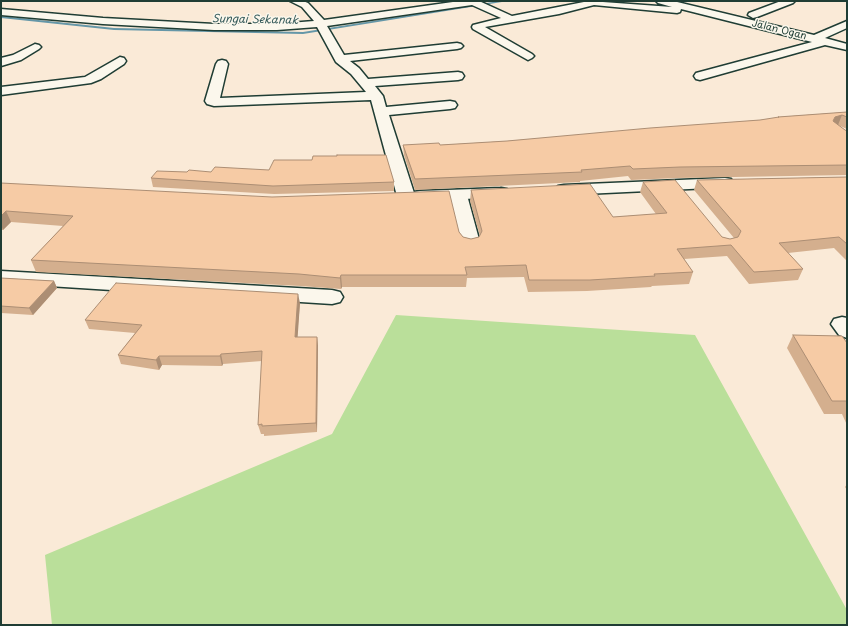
<!DOCTYPE html>
<html>
<head>
<meta charset="utf-8">
<style>
  body { margin:0 }
  #map { position:relative; width:848px; height:626px; overflow:hidden; background:#faead7; font-family:"Playpen Sans",sans-serif }
  canvas { display:block }
  .frame { position:absolute; inset:0; border:2px solid #1f3d34; pointer-events:none }
</style>
</head>
<body>
<div id="map">
<canvas width="848" height="626"></canvas>
<div class="frame"></div>
</div>
<script>
const g = document.querySelector('canvas').getContext('2d');
g.lineJoin = 'round';
function fillPath(path, color) { g.fillStyle = color; g.fill(path, 'evenodd'); }
const poly = rows => new Path2D(rows.map(r => 'M' + r).join(''));
function stroke(path, color, width, dash) { g.strokeStyle = color; g.lineWidth = width; g.lineCap = dash ? 'butt' : 'round'; g.setLineDash(dash || []); g.stroke(path); }
function write(font, color, halo, rows, align = 'center') {
  g.font = font + ' "Playpen Sans",sans-serif'; g.lineWidth = 3; g.setLineDash([]); g.textBaseline = 'middle'; g.strokeStyle = halo; g.fillStyle = color; for (const [text, x, y, turn = 0] of rows) {
    g.save(); g.translate(x, y); g.rotate((+turn || 0) * Math.PI / 180); g.textAlign = isNaN(turn) ? turn : align; if (halo) g.strokeText(text, 0, 0); g.fillText(text, 0, 0); g.restore();
  }
}
fillPath(poly([
  [396,315,695,335,847,610,847,625,52,625,45,555,332,434]
]), '#badf9a');
fillPath(poly([
  [499,1,508,1,303,34,114,30,1,18,1,16,114,28,303,32,499,1]
]), '#6597a8');
const minor = poly([
  [290,1,303,1,308,3,324,20,460,1,479,1,512,16,589,1,672,7,658,3,656,1,673,1,814,35,847,21,847,28,825,38,847,44,847,50,825,45,700,80,696,79,694,76,696,73,812,42,681,9,680,12,677,13,594,5,559,14,485,27,532,54,534,56,532,58,528,60,473,29,472,27,473,25,501,18,472,5,327,26,344,55,457,43,461,44,463,46,461,48,457,49,350,61,359,68,368,79,458,72,462,73,464,76,462,79,458,80,375,86,383,96,386,107,450,101,455,102,457,105,455,108,450,109,389,115,415,196,412,200,406,201,400,200,397,196,371,100,214,106,207,104,205,101,216,64,218,61,222,60,226,61,228,64,220,98,366,92,351,74,336,62,317,27,277,30,214,30,103,24,1,15,1,9,103,18,214,24,277,24,314,21,302,7,290,1],
  [781,1,795,1,793,3,757,17,753,18,748,15,749,13,781,1],
  [35,44,39,45,41,47,39,49,21,60,1,66,1,58,13,55,35,44],
  [120,57,124,58,126,61,124,64,101,79,91,83,1,95,1,87,85,77,120,57],
  [458,190,464,191,467,195,480,243,477,247,470,249,463,247,460,243,449,195,452,191,458,190],
  [1,271,332,290,340,292,343,297,340,302,332,304,1,283,1,271],
  [842,317,847,318,847,338,839,335,831,324,834,319,842,317]
]);
const major = poly([
  [725,178,731,179,733,183,731,187,564,195,558,194,555,190,558,186,564,185,725,178],
  [501,188,507,189,510,193,507,197,420,201,414,200,411,196,414,192,420,191,501,188]
]);
stroke(minor, '#1f3d34', 3);
stroke(major, '#1f3d34', 3);
fillPath(minor, '#fbf7ec');
fillPath(major, '#fbf7ec');
fillPath(poly([
  [847,112,847,129,838,125,845,130,847,131,847,175,677,178,631,180,628,176,580,181,580,182,415,190,404,155,403,145,440,145,507,141,760,120,778,118,778,117],
  [187,172,211,172,394,182,394,191,274,194,153,187,151,178],
  [847,177,847,261,834,248,788,253,803,269,798,280,749,284,727,256,684,259,693,272,689,284,652,286,651,287,587,291,528,292,524,277,467,278,466,287,342,287,341,289,301,286,36,272,31,260,63,226,11,222,3,230,1,230,1,183,459,232,463,237,471,239,479,237,480,236,470,201,471,190,613,217,656,214,640,192,643,182,722,237,730,239,734,238,694,190,697,180],
  [1,278,54,281,57,288,33,315,1,313],
  [300,303,297,337,317,337,318,346,317,432,264,436,264,434,261,434,258,425,262,361,223,364,222,366,162,365,159,370,121,364,118,355,135,333,89,329,85,320],
  [793,335,847,343,847,425,842,414,824,414,787,348],
  [847,484,847,490,845,487]
]), '#d4af8e');
fillPath(poly([
  [842,115,838,125,831,126,835,117],
  [6,211,11,222,3,230,1,225,1,216],
  [341,275,342,287,341,289,340,278],
  [54,281,57,288,33,315,29,308],
  [298,294,300,303,297,346,295,337],
  [317,337,318,346,317,432,316,423],
  [221,354,223,364,222,366,220,356],
  [159,356,162,365,159,370,156,360]
]), '#ac8e74');
const building = poly([
  [847,112,847,117,842,115,835,117,833,121,845,130,847,131,847,165,680,167,633,169,630,166,581,170,582,172,415,179,403,145,439,143,440,145,507,141,650,128,760,120,779,117,778,117,847,112],
  [337,155,386,155,394,182,273,186,151,178,157,171,187,172,189,170,211,172,215,167,269,170,274,160,312,160,313,156,337,156,337,155],
  [847,177,847,244,839,237,779,243,803,269,754,272,731,245,677,249,693,272,654,274,655,276,590,280,529,280,526,265,465,267,467,275,341,275,340,278,299,274,31,260,73,216,6,211,1,216,1,183,272,197,449,191,459,232,463,237,471,239,479,237,482,231,471,190,590,184,613,217,667,213,643,182,675,180,722,237,730,239,738,237,741,231,697,180,847,177],
  [1,278,54,281,29,308,1,306,1,278],
  [116,283,298,294,295,337,317,337,316,423,262,426,262,424,258,425,262,351,221,354,220,356,159,356,156,360,118,355,142,325,85,320,116,283],
  [793,335,842,336,847,343,847,401,832,401,793,335]
]);
fillPath(building, '#f6cba5');
stroke(building, '#ac8e74', 1);
write('10px', '#1f3d34', '#fbf7ec', [
  ["Jalan Ogan",779,30,14]
]);
write('italic 11px', '#365b5b', '#fbf7ec', [
  ["Sungai Sekanak",255,20,1]
]);
</script>
</body>
</html>
